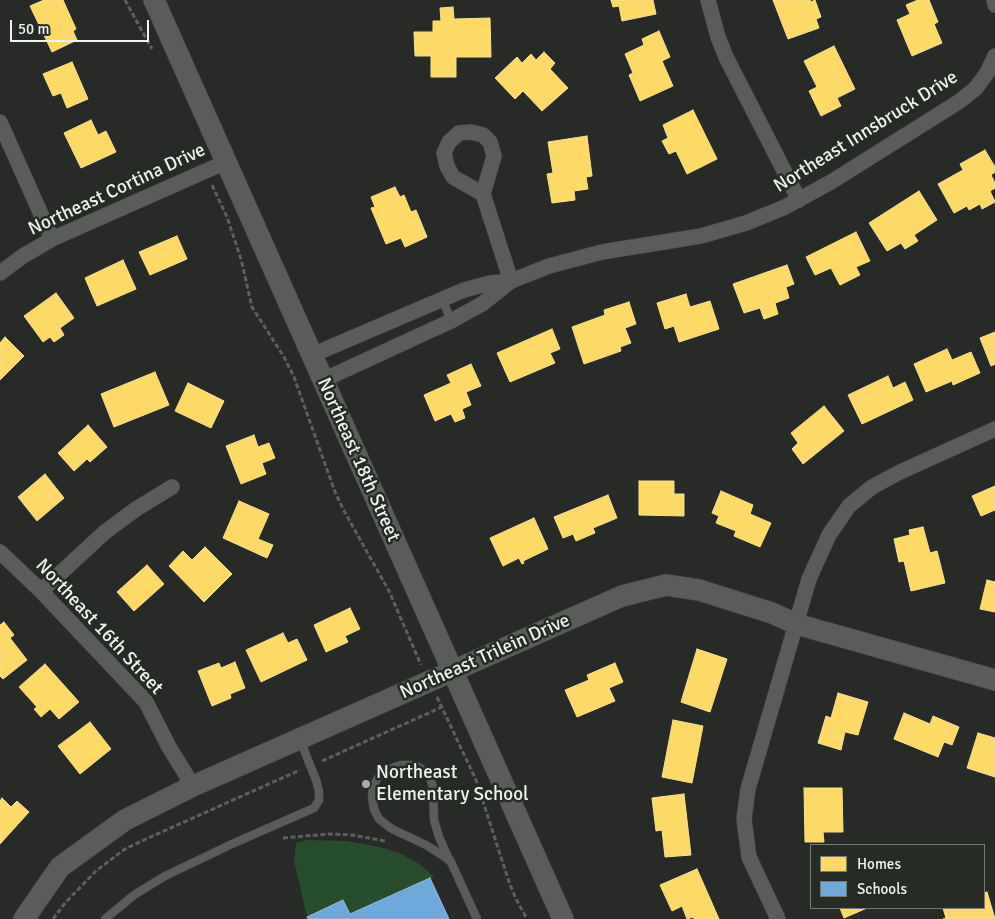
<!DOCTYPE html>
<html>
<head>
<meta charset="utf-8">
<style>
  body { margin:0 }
  #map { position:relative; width:995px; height:919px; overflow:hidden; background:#272a27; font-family:Signika,sans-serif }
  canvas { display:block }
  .legend { position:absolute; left:810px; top:844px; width:175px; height:65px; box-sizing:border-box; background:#262b26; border:1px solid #767b76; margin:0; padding:6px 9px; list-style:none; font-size:15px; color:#eff2ef }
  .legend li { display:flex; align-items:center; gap:10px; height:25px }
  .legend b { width:25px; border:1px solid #767b76 }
  .scale { position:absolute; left:10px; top:20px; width:139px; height:22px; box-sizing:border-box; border:2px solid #eff2ef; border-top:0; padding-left:6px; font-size:15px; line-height:18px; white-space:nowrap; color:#eff2ef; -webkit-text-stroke:4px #262b26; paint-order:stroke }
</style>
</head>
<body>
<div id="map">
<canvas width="995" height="919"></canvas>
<ul class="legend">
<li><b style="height:14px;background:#ffd966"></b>Homes</li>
<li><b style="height:14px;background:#6fa8dc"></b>Schools</li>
</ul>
<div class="scale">50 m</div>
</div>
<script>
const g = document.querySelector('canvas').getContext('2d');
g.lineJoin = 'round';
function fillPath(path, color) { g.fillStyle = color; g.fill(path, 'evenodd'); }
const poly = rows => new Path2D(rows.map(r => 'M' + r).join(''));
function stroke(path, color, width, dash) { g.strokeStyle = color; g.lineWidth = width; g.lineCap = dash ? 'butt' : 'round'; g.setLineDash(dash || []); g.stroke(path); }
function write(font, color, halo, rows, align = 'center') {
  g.font = font + ' Signika,sans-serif'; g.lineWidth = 5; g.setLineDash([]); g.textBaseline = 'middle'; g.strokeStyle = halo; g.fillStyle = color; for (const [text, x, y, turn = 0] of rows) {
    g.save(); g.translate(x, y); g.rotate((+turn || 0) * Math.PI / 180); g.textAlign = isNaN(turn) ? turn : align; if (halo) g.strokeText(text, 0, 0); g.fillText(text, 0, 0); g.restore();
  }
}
fillPath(poly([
  [307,840,347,841,384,848,401,854,421,865,434,877,350,914,343,900,307,917,294,861,296,843]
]), '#284d2c');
const homes = poly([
  [44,0,63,0,76,29,73,31,77,40,52,52,30,6,44,0],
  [611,0,653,0,656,14,622,21,619,6,613,7,611,0],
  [773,0,810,0,811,2,815,0,821,17,816,19,819,28,788,39,773,0],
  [918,0,929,0,938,22,934,24,942,43,912,56,897,20,910,14,906,5,918,0],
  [453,7,454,19,490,18,491,57,456,57,456,77,431,77,431,56,415,56,414,32,433,32,433,21,441,21,440,8,453,7],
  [659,31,670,57,662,61,673,86,640,101,629,75,633,73,625,54,644,45,642,39,659,31],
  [834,46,855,89,837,98,841,106,821,116,809,91,817,87,804,61,834,46],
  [544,52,555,63,550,69,568,88,542,111,523,91,515,99,495,78,517,57,522,63,531,54,536,60,544,52],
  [72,62,88,99,67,108,61,93,53,96,43,74,72,62],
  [693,110,717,159,687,174,676,151,669,154,662,141,668,138,663,125,693,110],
  [91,120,98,135,106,131,116,152,81,168,64,133,91,120],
  [587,136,592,176,586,177,588,189,574,191,575,200,552,203,547,174,553,173,548,142,587,136],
  [985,150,995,167,995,172,991,175,995,183,995,188,990,191,995,202,982,209,980,204,969,210,967,206,954,213,938,184,963,170,960,164,985,150],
  [395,187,400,197,404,195,411,212,416,210,427,237,405,247,401,238,386,244,371,208,375,207,371,197,395,187],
  [919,191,937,220,914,235,918,241,905,249,901,243,887,251,869,223,919,191],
  [856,232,870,261,856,267,860,275,840,285,831,268,815,275,806,257,856,232],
  [177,236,187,259,150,275,139,252,177,236],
  [123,260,136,289,97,306,85,278,123,260],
  [787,265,794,284,786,287,789,298,775,303,778,314,764,319,760,308,744,313,733,284,787,265],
  [56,293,74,318,60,328,64,335,54,342,50,337,43,342,24,316,56,293],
  [686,294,690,307,710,301,719,329,679,342,674,326,665,329,657,303,686,294],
  [629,302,636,324,625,328,631,343,620,347,621,351,584,364,572,327,605,315,604,310,629,302],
  [552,329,560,349,550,353,555,363,510,382,497,353,552,329],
  [995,332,995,364,991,366,980,338,995,332],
  [5,337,24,356,0,380,0,343,5,337],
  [947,349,952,360,971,352,980,373,953,385,952,381,926,392,914,364,947,349],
  [471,364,481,386,466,392,471,405,462,409,465,418,455,422,451,414,435,421,424,395,451,383,447,375,471,364],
  [155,372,169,405,114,427,101,394,155,372],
  [888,376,893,388,905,382,913,400,862,424,848,395,888,376],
  [188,383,224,401,211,428,175,411,188,383],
  [824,406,844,431,803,464,792,449,798,443,791,433,824,406],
  [88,425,107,447,90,462,87,459,74,471,58,453,88,425],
  [254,435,258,447,269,443,275,458,262,463,266,474,241,484,226,446,254,435],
  [45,474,64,498,37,521,18,497,45,474],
  [639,481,674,481,674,494,684,494,684,516,639,515,639,481],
  [995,486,995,510,981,516,972,496,995,486],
  [721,491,753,505,750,514,771,523,760,547,734,536,736,531,716,523,719,516,712,513,721,491],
  [608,495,617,518,593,528,595,533,576,541,573,534,563,538,554,517,608,495],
  [239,501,269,514,258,539,273,545,267,558,223,538,239,501],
  [534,518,548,549,523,561,524,563,522,564,519,558,503,566,490,538,534,518],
  [923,527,930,553,937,551,945,583,911,591,904,561,899,562,894,539,910,535,909,530,923,527],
  [205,547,232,574,204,602,169,566,183,551,192,560,205,547],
  [147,565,164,584,134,611,117,592,147,565],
  [987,580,995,582,995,612,980,609,987,580],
  [350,608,360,629,345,636,348,642,326,652,314,625,350,608],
  [4,622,14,635,10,638,27,660,3,679,0,676,0,625,4,622],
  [283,633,288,643,297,639,307,660,261,682,246,650,283,633],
  [697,649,727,659,710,712,681,702,697,649],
  [235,662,245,688,230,694,231,698,212,706,198,671,219,663,221,668,235,662],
  [615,663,623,682,609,688,615,701,577,717,565,690,589,680,587,675,615,663],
  [45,664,79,702,59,719,50,709,41,717,34,709,37,707,19,687,45,664],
  [838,693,868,702,858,735,845,732,841,750,818,743,826,716,831,718,838,693],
  [904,713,930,724,933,716,959,727,952,745,944,742,938,757,894,739,904,713],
  [673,720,703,726,692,783,662,777,673,720],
  [90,722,111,749,80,774,58,746,90,722],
  [978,733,995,738,995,777,967,768,978,733],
  [804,788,842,788,843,832,823,832,824,842,805,842,804,788],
  [684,794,691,855,665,857,662,830,656,831,652,798,684,794],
  [2,798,11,807,17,801,29,812,0,844,0,801,2,798],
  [697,869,719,919,694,919,693,917,687,919,682,906,672,911,660,885,697,869],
  [987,892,995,919,943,919,946,918,943,908,984,908,984,893,987,892],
  [840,908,867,908,844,918,840,908]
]);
fillPath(homes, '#ffd966');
stroke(homes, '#fae08f', 1);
const schools = poly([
  [430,878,449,919,308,919,307,917,343,900,350,914,430,878]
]);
fillPath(schools, '#6fa8dc');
stroke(schools, '#95bee2', 1);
const lane = poly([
  [442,298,451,321],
  [451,862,445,857,426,845,392,829,379,819,374,809,372,798,373,786,379,776,389,769,401,765,415,765,422,769,430,778,433,787,434,820,439,837,448,857,451,862,477,919],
  [105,919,134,895,165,876,232,844,314,808,319,800,319,791,316,780,300,740]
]);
const street = poly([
  [708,0,718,37,726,57,799,200],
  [994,0,995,5],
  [0,122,52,239],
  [483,194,453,177,447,166,444,153,449,142,459,133,471,132,483,135,490,142,494,156,483,194,511,281],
  [0,273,23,256,52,239,226,162],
  [312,355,464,290,490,283,511,281,549,266,602,252,701,236,746,223,785,207,831,182,960,101,976,88,987,73,995,56],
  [323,380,451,321,482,304,511,281],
  [0,552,41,591,146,702,169,747,193,786],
  [41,591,105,532,136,509,172,487],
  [778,919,749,857,744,819,748,789,809,579,829,535,849,506,872,487,900,472,995,429]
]);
const secondary = poly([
  [154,0,563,919],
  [24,919,60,867,125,820,193,786,622,596,666,585,699,590,772,613,796,624,995,680]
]);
stroke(lane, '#454845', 9);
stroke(street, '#454845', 16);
stroke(secondary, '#454845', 22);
stroke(poly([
  [125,0,152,49],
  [212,185,227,217,241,259,252,307,284,357,294,377,335,492,343,509,389,591,421,665],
  [437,697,476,780,509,882,516,899,527,919],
  [322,761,442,707],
  [283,838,329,834,352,835,385,841],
  [53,919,65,903,97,870,125,849,146,839,300,770]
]), '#5e605e', 3, [5, 2.5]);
stroke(lane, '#5a5c5a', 8);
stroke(street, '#5a5c5a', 15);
stroke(secondary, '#5a5c5a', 21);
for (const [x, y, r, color] of [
  [366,784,5,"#a9aca9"]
]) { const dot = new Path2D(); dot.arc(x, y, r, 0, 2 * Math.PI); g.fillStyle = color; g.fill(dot); stroke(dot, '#262b26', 2); }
write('19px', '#eff2ef', '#262b26', [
  ["Northeast Innsbruck Drive",866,132,-32],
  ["Northeast Cortina Drive",117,190,-25],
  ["Northeast 18th Street",358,460,66],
  ["Northeast 16th Street",99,627,47],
  ["Northeast Trilein Drive",485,657,-24]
]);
write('19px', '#eff2ef', '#262b26', [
  ["Northeast",376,773],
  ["Elementary School",376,795]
], 'left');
</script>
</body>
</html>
